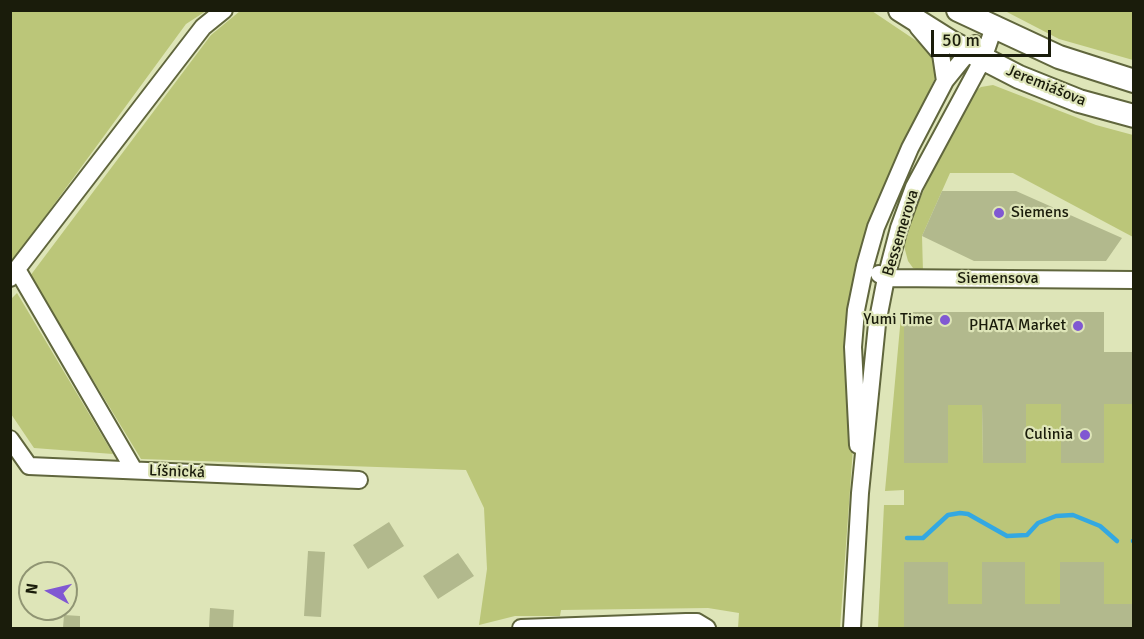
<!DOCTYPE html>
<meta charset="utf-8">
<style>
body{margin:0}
#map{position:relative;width:1144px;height:639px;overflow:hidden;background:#dee5b8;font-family:Signika,sans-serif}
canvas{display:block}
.frame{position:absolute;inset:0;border:12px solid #1a1c0b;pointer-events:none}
.north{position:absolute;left:18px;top:561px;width:60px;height:60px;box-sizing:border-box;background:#dee5b8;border:2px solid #909573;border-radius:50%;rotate:278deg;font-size:16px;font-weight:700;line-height:24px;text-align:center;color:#1a1c0b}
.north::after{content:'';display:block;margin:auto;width:21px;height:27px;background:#8058d2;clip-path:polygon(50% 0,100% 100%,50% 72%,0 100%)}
.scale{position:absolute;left:931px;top:30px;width:120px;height:27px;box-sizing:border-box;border:3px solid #1a1c0b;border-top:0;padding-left:8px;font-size:18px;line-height:21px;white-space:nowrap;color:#1a1c0b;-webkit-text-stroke:4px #dee5b8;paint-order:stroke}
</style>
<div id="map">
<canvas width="1144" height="639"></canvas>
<div class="frame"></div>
<div class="north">N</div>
<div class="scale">50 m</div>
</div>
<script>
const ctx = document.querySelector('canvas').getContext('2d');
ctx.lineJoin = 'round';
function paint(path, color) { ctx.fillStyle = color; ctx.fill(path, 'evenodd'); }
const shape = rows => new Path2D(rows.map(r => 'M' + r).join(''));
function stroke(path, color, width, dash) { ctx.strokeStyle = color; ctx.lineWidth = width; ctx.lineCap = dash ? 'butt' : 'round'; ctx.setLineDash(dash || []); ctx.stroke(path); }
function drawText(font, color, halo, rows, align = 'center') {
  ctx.font = font + ' Signika,sans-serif'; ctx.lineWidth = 4.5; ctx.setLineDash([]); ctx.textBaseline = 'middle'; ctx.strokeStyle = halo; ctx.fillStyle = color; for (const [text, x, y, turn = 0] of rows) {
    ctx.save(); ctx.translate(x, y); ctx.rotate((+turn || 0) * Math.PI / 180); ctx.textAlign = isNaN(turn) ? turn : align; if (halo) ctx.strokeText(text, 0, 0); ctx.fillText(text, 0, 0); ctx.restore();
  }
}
paint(shape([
 [11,10,206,11,186,24,11,263],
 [240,11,872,11,927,48,936,61,936,76,880,194,869,227,840,628,738,628,739,613,708,608,561,610,560,616,515,616,479,625,487,569,484,508,466,470,141,459,30,276,211,35],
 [1005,11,1133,11,1133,60,1059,39],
 [993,85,1096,125,1133,135,1133,237,1013,173,950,173,922,236,923,272,913,268,908,261,904,246,914,213,932,171,975,91,981,87],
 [17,293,113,454,34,448,11,414,11,299],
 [904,312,904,463,948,463,948,405,982,405,983,463,1026,463,1026,404,1061,404,1061,463,1104,463,1104,404,1133,404,1133,604,1104,604,1103,562,1060,562,1060,604,1025,604,1025,562,982,562,982,604,948,604,948,562,905,562,904,628,878,628,884,505,904,505,904,490,885,491,901,316]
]), '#bbc679');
stroke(shape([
 [907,538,923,538,948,515,960,513,968,514,1007,536,1027,535,1038,523,1056,516,1073,515,1100,526,1117,541],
 [1133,541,1134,541]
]), '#33a8e2', 4.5);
paint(shape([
 [942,191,1016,191,1122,238,1106,261,974,261,922,236],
 [904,312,1104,312,1104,352,1134,352,1134,404,1104,404,1104,463,1061,463,1061,404,1026,404,1026,463,983,463,982,405,948,405,948,463,904,463],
 [389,522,404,546,368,569,353,545],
 [308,551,325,552,321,617,304,616],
 [458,553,474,576,438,599,423,576],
 [904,562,948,562,948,604,982,604,982,562,1025,562,1025,604,1060,604,1060,562,1104,562,1104,604,1134,604,1134,628,904,628],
 [210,608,234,610,233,628,209,628],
 [64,615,80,616,80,628,63,628]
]), '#b2b98d');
const street = shape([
 [918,27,941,54,945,81],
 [18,271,134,470],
 [879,274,886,278,1134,280],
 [10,278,203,27,224,10],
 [10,439,29,466,359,480],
 [858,445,853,347,856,310,865,266,876,227,910,148,945,81,975,44],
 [521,628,686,622,697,622,707,628],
 [852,628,860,493,877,324,886,278,899,228,914,187,983,59,994,27]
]);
const secondary = shape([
 [900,10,951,42,1019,77,1079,101,1134,116],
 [958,10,1059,57,1134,81]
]);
stroke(street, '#60663d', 20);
stroke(secondary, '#60663d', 26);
stroke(street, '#fff', 16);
stroke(secondary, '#fff', 22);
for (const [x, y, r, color] of [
 [999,213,6,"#8058d2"],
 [945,320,6,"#8058d2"],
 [1078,326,6,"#8058d2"],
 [1085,435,6,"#8058d2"]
]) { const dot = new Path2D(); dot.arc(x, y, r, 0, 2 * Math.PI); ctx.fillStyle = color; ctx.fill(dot); stroke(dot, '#dee5b8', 2); }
drawText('16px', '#1a1c0b', '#dee5b8', [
 ["Jeremiášova",1046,86,22],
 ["Bessemerova",901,233,-73],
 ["Siemensova",998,279],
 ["Líšnická",177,472,2]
]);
drawText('16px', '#1a1c0b', '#dee5b8', [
 ["Siemens",1011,213,"left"],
 ["Yumi Time",933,320],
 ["PHATA Market",1066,326],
 ["Culinia",1073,435]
], 'right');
</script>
